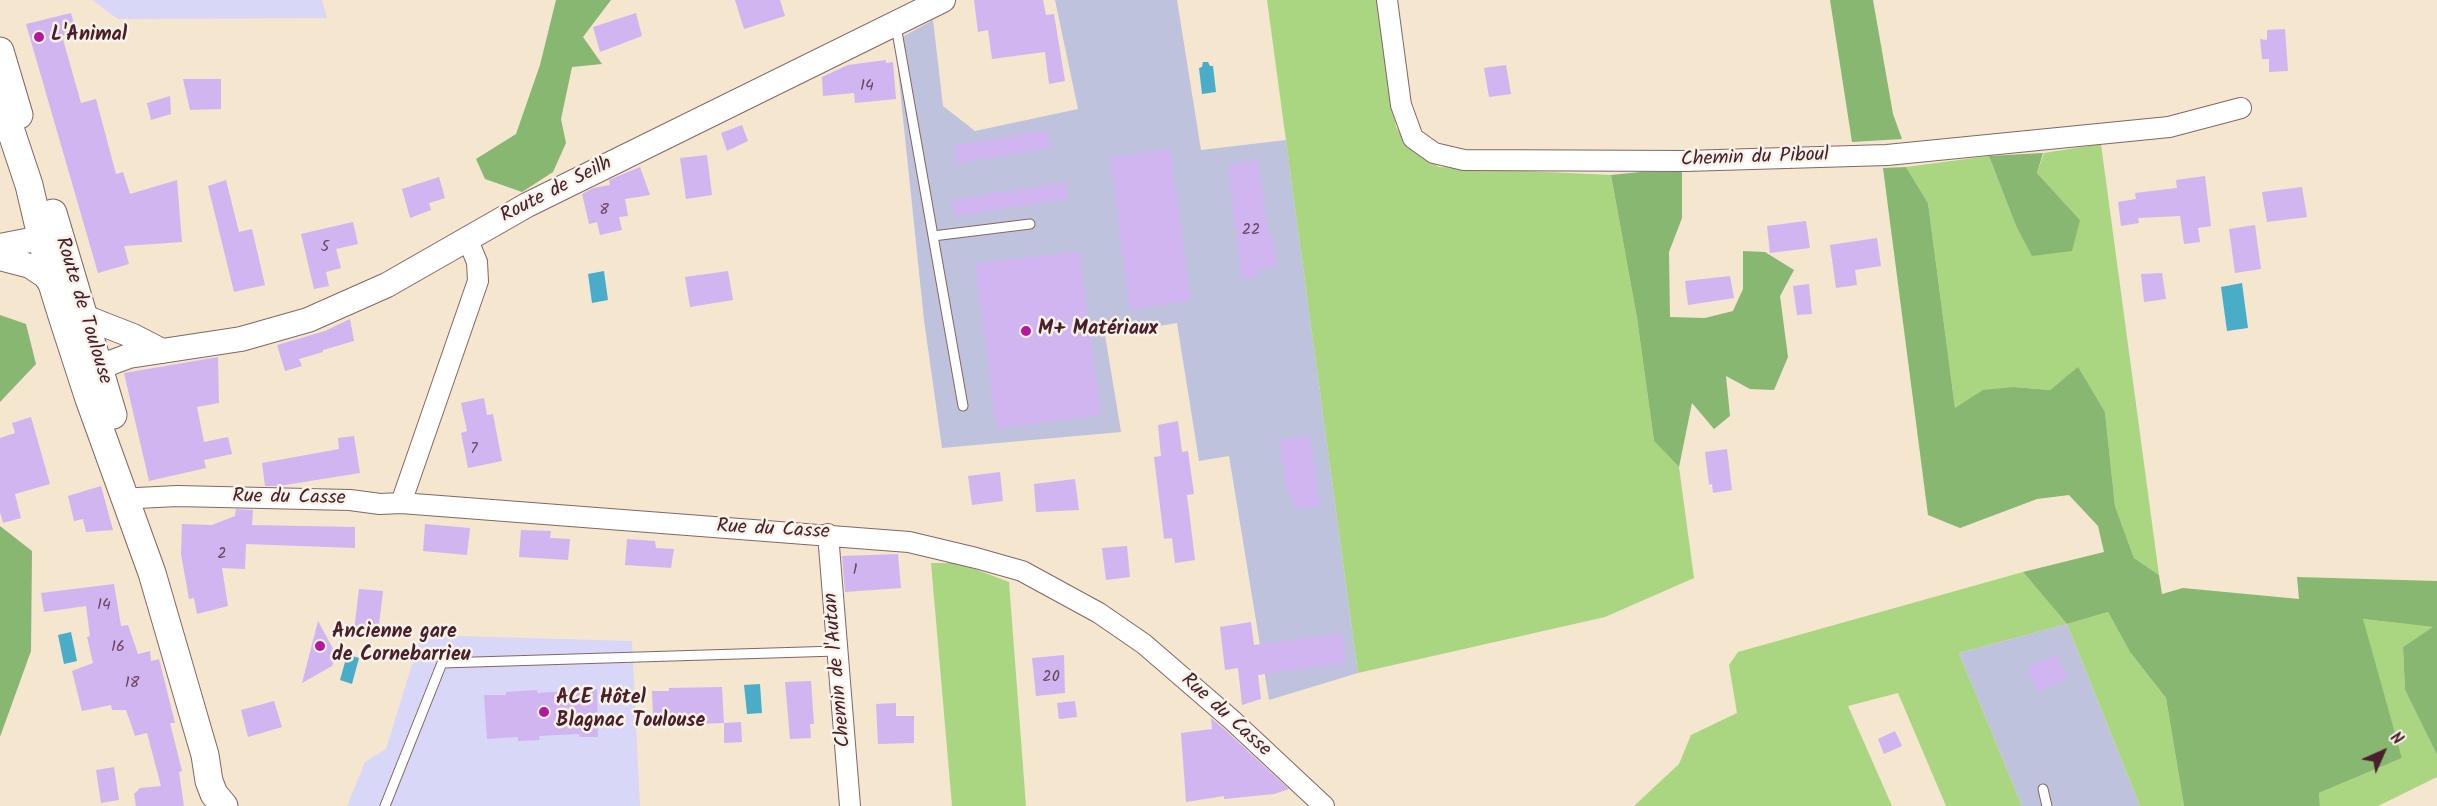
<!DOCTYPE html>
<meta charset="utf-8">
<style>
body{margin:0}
#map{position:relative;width:2437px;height:806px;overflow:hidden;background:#f4e6cf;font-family:Kalam,sans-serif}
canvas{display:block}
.north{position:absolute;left:2353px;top:722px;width:60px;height:60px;-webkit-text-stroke:4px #f7f3e8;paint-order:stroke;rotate:45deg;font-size:16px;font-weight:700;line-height:24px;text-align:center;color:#4a1f2b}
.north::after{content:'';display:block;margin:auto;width:21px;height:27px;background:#4a1f2b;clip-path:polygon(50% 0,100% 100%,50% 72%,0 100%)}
</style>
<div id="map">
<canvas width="2437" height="806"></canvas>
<div class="north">N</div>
</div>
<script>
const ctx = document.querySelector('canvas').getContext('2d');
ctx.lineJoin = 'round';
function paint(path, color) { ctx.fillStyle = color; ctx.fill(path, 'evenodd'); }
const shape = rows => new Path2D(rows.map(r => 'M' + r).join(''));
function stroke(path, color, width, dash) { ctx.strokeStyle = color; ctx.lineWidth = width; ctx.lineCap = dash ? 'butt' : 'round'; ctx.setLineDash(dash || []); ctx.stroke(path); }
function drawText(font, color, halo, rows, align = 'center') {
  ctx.font = font + ' Kalam,sans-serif'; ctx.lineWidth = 5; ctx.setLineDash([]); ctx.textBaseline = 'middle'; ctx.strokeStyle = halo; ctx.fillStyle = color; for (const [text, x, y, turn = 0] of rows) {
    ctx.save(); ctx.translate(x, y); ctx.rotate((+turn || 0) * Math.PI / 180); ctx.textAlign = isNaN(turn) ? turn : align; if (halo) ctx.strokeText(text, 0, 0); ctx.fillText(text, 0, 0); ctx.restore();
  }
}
paint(shape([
 [92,0,322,0,327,18,118,19],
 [421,635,632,641,640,806,347,806,365,762,386,749]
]), '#d8d7f8');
paint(shape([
 [1055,0,1177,0,1201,150,1286,140,1358,673,1269,700,1229,456,1199,461,1177,323,1105,335,1121,432,942,448,924,320,895,41,933,20,943,106,975,131,1078,109],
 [2067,624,2140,806,2022,806,1959,653]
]), '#bfc2dd');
paint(shape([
 [1267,0,1380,0,1396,127,1414,152,1439,167,1611,175,1637,318,1654,441,1679,467,1694,578,1605,617,1358,673],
 [2101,144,2159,575,2134,558,2115,506,2105,412,2078,368,2050,390,2014,387,1955,408,1928,203,1906,167,1989,156,2016,226,2033,256,2080,220,2037,173,2044,153],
 [931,563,959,563,1009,582,1026,806,952,806],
 [2023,572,2067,624,2108,612,2130,652,2166,698,2184,806,2140,806,2067,624,1959,653,2022,806,1946,806,1898,693,1848,706,1892,806,1634,806,1679,764,1691,735,1737,713,1729,665,1738,652],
 [2362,619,2434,627,2403,647,2405,690,2437,755,2437,777,2378,806,2320,806,2319,793,2402,758]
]), '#aad682');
paint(shape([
 [556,0,611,0,583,37,602,64,572,67,561,119,566,143,553,172,522,192,485,179,476,159,516,134,540,65],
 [1830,0,1873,0,1893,114,1902,139,1852,142],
 [2043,153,2037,173,2080,220,2072,251,2032,256,2016,226,1989,156],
 [1906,167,1928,203,1955,408,1983,390,2014,387,2050,390,2078,367,2105,412,2115,506,2134,558,2159,575,2162,594,2183,588,2299,599,2297,577,2437,581,2437,755,2405,690,2403,647,2433,627,2363,619,2402,758,2319,793,2320,806,2184,806,2166,698,2130,652,2108,612,2067,624,2023,572,2104,552,2098,526,2069,495,2037,499,1960,528,1928,515,1883,168],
 [1640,172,1682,172,1682,218,1669,252,1670,317,1705,318,1733,311,1743,289,1743,251,1765,252,1794,270,1780,296,1788,357,1774,390,1750,389,1726,376,1730,416,1714,429,1692,403,1679,467,1654,441,1637,318,1611,175],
 [0,315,26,324,36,364,0,402],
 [0,526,32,551,31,651,0,737]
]), '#87b770');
paint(shape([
 [1203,62,1208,62,1210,66,1213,66,1216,92,1202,94,1199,68,1202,67],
 [604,271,608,300,592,303,588,274],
 [2242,283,2248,328,2227,331,2221,287],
 [71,632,77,661,64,664,58,635],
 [343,653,359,658,352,684,340,680,345,662,342,657],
 [760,684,762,713,747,714,744,685]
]), '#49adc9');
paint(shape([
 [735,0,780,0,785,16,744,29],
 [974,0,1043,0,1046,15,1054,14,1065,81,1049,84,1045,52,992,59,988,30,978,32],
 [71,13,76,32,62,36,81,103,96,99,116,174,123,172,130,194,177,180,182,242,124,246,129,264,98,273,26,24],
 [636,13,642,36,600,52,593,27],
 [2285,29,2288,71,2269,72,2269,59,2262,59,2260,39,2267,40,2267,30],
 [886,60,886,63,893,62,896,99,855,103,854,93,823,96,822,77,848,65],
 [1506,65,1511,94,1489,97,1484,68],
 [183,79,221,79,221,109,190,110],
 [170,96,171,114,151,120,147,103],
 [742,125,748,141,727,151,721,133],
 [1047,130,1051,148,957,164,953,146],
 [1170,148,1191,301,1130,310,1110,158],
 [707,155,712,195,686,199,680,158],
 [1258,160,1269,234,1272,234,1277,267,1258,269,1259,277,1242,279,1228,165],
 [640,167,650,195,625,199,628,216,619,217,622,230,600,235,597,222,589,224,582,194,593,188,610,185,609,180],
 [2205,176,2211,226,2198,228,2200,242,2184,244,2180,216,2138,218,2139,223,2121,226,2118,202,2136,199,2135,193,2177,188,2176,180],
 [439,177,445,198,429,203,431,210,410,218,402,189],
 [226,180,239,232,252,229,265,285,234,292,208,186],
 [1066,182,1068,199,955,217,952,200],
 [2302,187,2307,217,2267,222,2262,192],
 [1806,221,1810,248,1770,253,1767,226],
 [353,222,358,244,336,249,341,268,326,272,329,286,314,289,301,234],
 [2255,225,2261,269,2235,273,2229,229],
 [1877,238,1881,266,1855,270,1857,285,1836,288,1830,245],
 [1079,251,1101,415,997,429,975,264],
 [728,271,733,300,690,307,685,277],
 [2162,273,2166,299,2144,302,2141,274],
 [1730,276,1734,298,1688,305,1685,281],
 [1809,284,1812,314,1797,315,1793,286],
 [350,319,354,341,323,350,323,352,299,359,302,366,285,371,277,345,325,331],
 [218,357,219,403,197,407,204,442,228,437,232,454,204,460,206,468,149,481,124,373],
 [484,398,487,415,493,414,502,461,468,468,461,433,467,431,461,403],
 [31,417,50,484,15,494,21,518,3,523,0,512,0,438,15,433,12,423],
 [1178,421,1182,452,1188,451,1194,494,1187,495,1195,560,1175,563,1172,538,1164,539,1154,457,1161,456,1158,425],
 [354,436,360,473,279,486,265,486,262,463,339,449,338,438],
 [1310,436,1320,506,1294,509,1292,494,1287,495,1280,440],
 [1727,449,1732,490,1713,493,1712,484,1709,485,1705,452],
 [1000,472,1003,501,972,505,968,476],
 [1075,479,1079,510,1036,512,1034,484],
 [101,486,113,530,86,532,83,519,74,521,68,496],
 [236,509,253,510,252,525,355,527,355,548,246,544,245,569,222,568,228,606,197,614,194,598,189,599,181,554,182,524,212,525,235,516],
 [425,524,470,528,467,555,423,551],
 [521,530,551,531,550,538,570,539,568,560,519,557],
 [627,539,655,541,656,548,674,549,671,568,625,565],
 [1127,546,1130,577,1106,580,1102,548],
 [898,554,901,588,845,592,842,556],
 [114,584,121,626,128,625,138,654,150,651,151,661,159,659,175,723,170,723,182,771,179,772,184,806,136,806,134,794,140,788,161,786,147,733,135,736,126,710,112,710,111,705,82,711,72,671,93,663,87,637,90,636,86,606,44,612,41,593],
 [359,589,383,591,378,633,354,631],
 [318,621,336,654,332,666,302,683],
 [1251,622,1254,645,1342,633,1346,663,1258,675,1261,699,1242,705,1238,668,1225,670,1220,627],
 [1064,655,1065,693,1036,696,1032,658],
 [2057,655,2068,679,2038,692,2027,668],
 [811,681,814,724,810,724,811,738,790,739,785,682],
 [722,687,724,723,670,725,670,714,653,715,652,691,669,691,669,688],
 [597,689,598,737,580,737,579,734,539,736,540,740,518,741,518,737,487,739,484,695,506,695,506,692,537,690,538,693],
 [274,701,282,727,248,737,241,710],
 [1075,701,1077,717,1059,719,1057,703],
 [896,703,896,716,914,716,914,743,878,744,876,704],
 [1211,718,1224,729,1289,789,1274,794,1224,799,1224,796,1186,802,1181,733,1212,729],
 [741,722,742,742,724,743,724,723],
 [1895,731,1902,746,1884,754,1878,739],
 [114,767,119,800,101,803,96,770]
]), '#d0b5f0');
const service = shape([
 [896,26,963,406],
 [933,236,1030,224],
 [2043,789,2047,806],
 [385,806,442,663,837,651]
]);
const minor = shape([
 [1387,0,1401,105,1413,138,1434,153,1464,160,1685,161,1887,155,2169,127,2241,108],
 [137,498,177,496,350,500,380,504,401,503,909,542,976,558,1022,571,1099,613,1144,644,1232,720,1324,806],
 [401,503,478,281,477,262,467,238],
 [828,534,850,806]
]);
const tertiary = shape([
 [0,246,41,238,48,241,55,249],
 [0,258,30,266,45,276,53,287],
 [78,303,84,316,92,320,133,336,162,351],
 [86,353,99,367,129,356,241,339,308,320,387,285,527,205,943,0]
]);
const secondary = shape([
 [0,51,19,115],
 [0,98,29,185,53,287,62,316,89,399,152,573,205,755,209,781,214,794,224,806],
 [53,213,113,415]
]);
stroke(service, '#866564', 11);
stroke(minor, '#866564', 22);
stroke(tertiary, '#866564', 26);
stroke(secondary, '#866564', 29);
stroke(service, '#fff', 9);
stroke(minor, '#fff', 20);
stroke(tertiary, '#fff', 24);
stroke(secondary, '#fff', 27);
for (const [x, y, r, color] of [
 [39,37,6,"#b5179e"],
 [1026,331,6,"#b5179e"],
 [320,646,6,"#b5179e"],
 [544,712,6,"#b5179e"]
]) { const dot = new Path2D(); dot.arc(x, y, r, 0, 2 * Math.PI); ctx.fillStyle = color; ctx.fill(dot); stroke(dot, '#f7f3e8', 2); }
drawText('16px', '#6c445c', null, [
 ["14",867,87],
 ["8",604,211],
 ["22",1251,231],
 ["5",325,248],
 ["7",474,450],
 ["2",222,555],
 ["1",855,571],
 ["14",104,606],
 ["16",118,648],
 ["20",1051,678],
 ["18",132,684]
]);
drawText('bold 20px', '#4a1f2b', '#f7f3e8', [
 ["L'Animal",51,37],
 ["M+ Matériaux",1038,331],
 ["Ancienne gare",332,634],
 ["de Cornebarrieu",332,657],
 ["ACE Hôtel",556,700],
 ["Blagnac Toulouse",556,723]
], 'left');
drawText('20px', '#4a1f2b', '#f7f3e8', [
 ["Chemin du Piboul",1755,159,-2],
 ["Route de Seilh",557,191,-27],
 ["Route de Toulouse",82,311,73],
 ["Rue du Casse",289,499,1],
 ["Rue du Casse",773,531,3],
 ["Chemin de l'Autan",839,670,-95],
 ["Rue du Casse",1225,716,42]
]);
</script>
